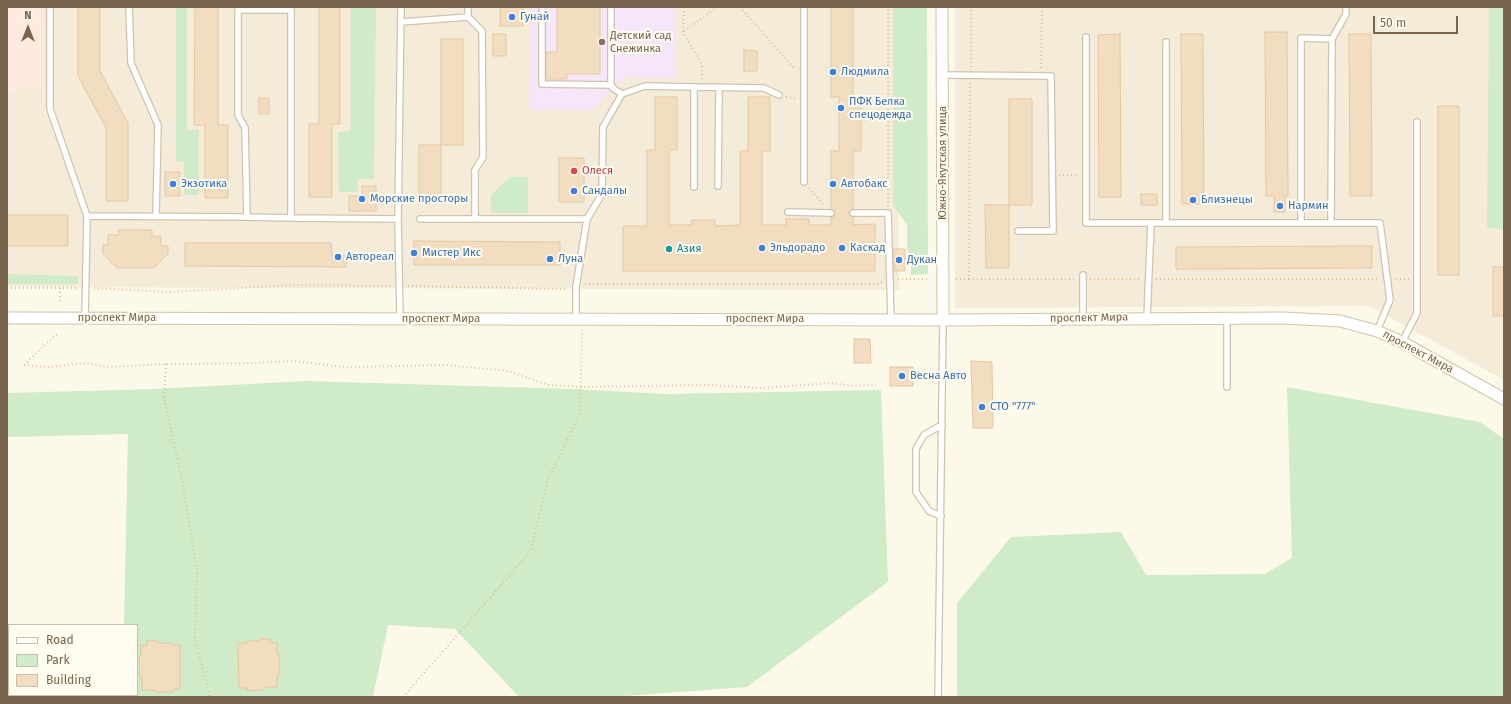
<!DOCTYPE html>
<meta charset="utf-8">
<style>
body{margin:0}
#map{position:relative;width:1511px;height:704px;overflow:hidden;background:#fdf9e9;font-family:"Fira Sans",sans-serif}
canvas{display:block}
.frame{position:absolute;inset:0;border:8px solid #78644c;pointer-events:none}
.legend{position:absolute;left:8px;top:624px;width:130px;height:72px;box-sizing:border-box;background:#fffcf0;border:1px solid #c9bfae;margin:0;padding:5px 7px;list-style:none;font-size:12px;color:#78644c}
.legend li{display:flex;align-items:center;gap:8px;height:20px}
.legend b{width:20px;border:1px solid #c9bfae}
.north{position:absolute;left:8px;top:8px;width:40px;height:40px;-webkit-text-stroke:3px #fffcf0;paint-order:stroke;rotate:0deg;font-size:11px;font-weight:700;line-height:16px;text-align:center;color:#78644c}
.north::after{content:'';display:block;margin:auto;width:14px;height:18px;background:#78644c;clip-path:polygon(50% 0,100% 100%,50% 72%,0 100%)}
.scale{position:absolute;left:1373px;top:16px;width:85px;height:18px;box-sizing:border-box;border:2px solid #78644c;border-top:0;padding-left:5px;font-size:12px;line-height:14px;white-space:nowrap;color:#78644c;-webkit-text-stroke:3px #fffcf0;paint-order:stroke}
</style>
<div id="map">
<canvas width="1511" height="704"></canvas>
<div class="frame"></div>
<ul class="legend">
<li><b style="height:5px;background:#fff"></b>Road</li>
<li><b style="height:11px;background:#cfebc7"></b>Park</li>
<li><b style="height:11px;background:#f2ddc1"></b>Building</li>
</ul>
<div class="north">N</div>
<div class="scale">50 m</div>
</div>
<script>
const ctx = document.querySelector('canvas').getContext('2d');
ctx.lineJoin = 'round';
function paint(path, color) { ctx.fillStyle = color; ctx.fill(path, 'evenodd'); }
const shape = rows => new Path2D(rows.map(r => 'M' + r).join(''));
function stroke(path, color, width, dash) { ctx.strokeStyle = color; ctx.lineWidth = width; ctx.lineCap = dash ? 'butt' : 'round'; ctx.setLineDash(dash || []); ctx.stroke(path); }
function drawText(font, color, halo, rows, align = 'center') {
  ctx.font = font + ' "Fira Sans",sans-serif'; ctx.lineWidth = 4; ctx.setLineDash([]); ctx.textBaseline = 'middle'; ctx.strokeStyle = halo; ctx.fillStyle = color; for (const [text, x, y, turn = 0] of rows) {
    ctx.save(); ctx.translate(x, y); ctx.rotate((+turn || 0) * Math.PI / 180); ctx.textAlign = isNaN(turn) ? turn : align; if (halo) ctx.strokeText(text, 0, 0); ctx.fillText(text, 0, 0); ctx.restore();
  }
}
paint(shape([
 [7,7,898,7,899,290,7,287],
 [955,7,1504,7,1504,380,1369,306,955,308]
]), '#f4ecd8');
paint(shape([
 [7,7,41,7,42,87,7,91]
]), '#fdecdd');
paint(shape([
 [530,7,676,7,675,78,625,77,592,110,529,110]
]), '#f6e6f9');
paint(shape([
 [176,7,187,7,187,130,199,130,199,195,184,195,184,162,176,161],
 [351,7,376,7,374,179,358,179,358,192,339,192,338,132,351,131],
 [893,7,927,7,928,274,911,275,911,263,907,249,907,225,893,205],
 [1489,7,1504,7,1504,229,1487,228],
 [510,177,528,177,528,213,491,213,491,195],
 [7,274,78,276,78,284,7,284],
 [305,381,572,389,666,394,881,390,888,582,747,687,611,697,519,697,455,629,388,625,373,697,7,697,7,696,41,695,137,695,137,625,124,625,128,434,7,437,7,393,156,389],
 [1287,387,1480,422,1504,439,1504,697,957,697,957,603,1011,537,1121,532,1146,575,1265,574,1292,558]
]), '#cfebc7');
const building = shape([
 [78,7,100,7,100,71,128,123,128,201,106,201,106,128,78,76,78,7],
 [195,7,218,7,218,125,228,125,228,198,205,198,205,125,194,125,195,7],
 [319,7,340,7,340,124,332,124,332,197,309,197,309,124,319,124,319,7],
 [500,7,523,7,523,26,500,26,500,7],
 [557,7,600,7,600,74,567,74,567,79,546,79,546,52,557,52,557,7],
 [831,7,853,7,853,97,861,97,861,151,853,151,853,209,850,211,849,213,853,217,853,225,875,224,875,271,623,271,623,226,647,226,647,150,655,150,655,97,677,97,677,150,669,150,669,225,692,225,692,220,715,220,715,226,740,225,740,151,748,151,748,97,770,97,770,151,762,151,762,225,786,225,786,219,809,219,809,225,831,225,831,217,834,216,835,213,834,210,831,209,831,151,839,151,839,97,831,97,831,7],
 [1265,32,1287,32,1288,196,1285,196,1285,212,1274,212,1274,196,1266,196,1265,32],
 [493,34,506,34,506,56,493,56,493,34],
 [1120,34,1121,197,1099,197,1098,35,1120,34],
 [1181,34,1203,34,1204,204,1182,204,1181,34],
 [1349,34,1371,34,1372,196,1350,196,1349,34],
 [441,39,463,39,463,145,441,145,441,39],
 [744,50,757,51,757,71,744,71,744,50],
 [259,98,269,98,269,114,259,114,259,98],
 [1009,99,1032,99,1032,205,1009,205,1009,99],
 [1438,106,1459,106,1459,275,1438,275,1438,106],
 [419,145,441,145,441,198,419,198,419,145],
 [559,158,584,158,584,202,559,202,559,158],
 [165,172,180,172,180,196,165,196,165,172],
 [362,186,376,186,376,211,349,211,349,196,362,196,362,186],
 [1141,194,1157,194,1157,205,1141,205,1141,194],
 [985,205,1009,205,1009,268,986,268,985,205],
 [7,215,68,215,68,246,7,246,7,215],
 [119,230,152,230,152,236,161,236,161,246,168,246,168,254,154,268,117,268,103,254,103,245,108,245,108,235,118,235,119,230],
 [414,241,560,242,560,265,414,265,414,241],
 [185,243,331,243,332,256,346,256,346,267,185,266,185,243],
 [1372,246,1372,268,1176,269,1176,247,1372,246],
 [894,249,905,249,905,271,894,271,894,249],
 [1493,267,1504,267,1504,316,1493,316,1493,267],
 [854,339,870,339,871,363,854,363,854,339],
 [971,361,992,362,993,428,973,428,971,361],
 [890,367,913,367,913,386,890,386,890,367],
 [260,639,270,639,270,643,277,643,277,654,279,654,279,676,277,676,277,687,264,687,264,690,247,691,247,688,239,688,238,643,247,643,247,641,260,641,260,639],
 [147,641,158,641,158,643,171,643,171,645,180,645,180,689,173,689,173,692,155,692,155,690,142,690,142,678,140,678,139,656,141,656,141,645,147,645,147,641]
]);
paint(building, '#f2ddc1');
stroke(building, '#e5c7a1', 1);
const lane = shape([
 [50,7,50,109,87,216],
 [129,7,131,63,158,125,156,216],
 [468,7,468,17,482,31,483,157,475,170,475,219,587,219,576,287,576,319],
 [542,7,542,84,611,85],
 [611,7,611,85,614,89,622,94],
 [401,22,468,17],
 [1086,37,1086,223,1380,223,1390,300,1377,331],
 [1332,39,1346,14,1346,7],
 [943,75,1051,76,1053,231,1018,231],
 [694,87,764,88,779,95],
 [804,182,804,7],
 [718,186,719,87],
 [788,212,831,213],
 [853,213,888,213,891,320],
 [247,217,291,218],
 [420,219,475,219],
 [587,219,602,194,603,127,622,94,645,86,694,87,694,187],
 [1166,223,1166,42],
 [1301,223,1301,38,1332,39,1331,223],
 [1083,275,1083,318],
 [85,318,87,216,247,217,245,128,238,115,238,10,291,10,291,218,398,219],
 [1147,318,1151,223],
 [1227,318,1227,387],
 [400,319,398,219,401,7],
 [1402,342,1417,313,1417,122],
 [941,516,929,511,916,492,916,449,924,435,942,425],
 [938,697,943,320]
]);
const street = shape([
 [942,7,943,320],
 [7,318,943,320,1283,318,1340,321,1377,331,1402,342,1504,399]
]);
stroke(lane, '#cfc3ae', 8);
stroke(street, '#cfc3ae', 13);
stroke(shape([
 [684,7,683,32,702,65,702,79],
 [740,7,793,67,797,67],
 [684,31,717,7],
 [971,67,971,7],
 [1041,68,1042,7],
 [970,83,969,279,1075,279],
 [786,97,796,99],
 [1059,175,1079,175],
 [809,188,823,204],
 [888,206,888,7],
 [898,279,928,279],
 [956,279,969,279],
 [1090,279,1141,279],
 [1156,279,1379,279],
 [1396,279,1409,279],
 [585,284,876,284,882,282],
 [408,286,567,289],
 [7,288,78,288],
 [60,288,60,303],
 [94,288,169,292,295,285,392,286],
 [166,364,164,397,182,481,197,571,195,638,210,697],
 [24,365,48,367,86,363,107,367,166,364,256,363,293,361,345,367,447,365,508,371,548,385,581,387,707,385,762,388,832,383,853,386,876,385],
 [24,365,54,336,60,334],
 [403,697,531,551,547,482,580,413,582,330]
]), '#d8c1a3', 2, [1, 3]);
stroke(lane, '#fff', 5.5);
stroke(street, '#fff', 11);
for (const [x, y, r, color] of [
 [512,17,4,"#3f7fe0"],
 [602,42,4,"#8d6e63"],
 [833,72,4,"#3f7fe0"],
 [841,108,4,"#3f7fe0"],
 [574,171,4,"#e0444e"],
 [173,184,4,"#3f7fe0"],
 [833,184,4,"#3f7fe0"],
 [574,191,4,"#3f7fe0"],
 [362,199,4,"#3f7fe0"],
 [1193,200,4,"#3f7fe0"],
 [1280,206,4,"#3f7fe0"],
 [762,248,4,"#3f7fe0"],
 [842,248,4,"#3f7fe0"],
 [669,249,4,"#0f9aa8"],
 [414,253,4,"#3f7fe0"],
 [338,257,4,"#3f7fe0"],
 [550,259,4,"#3f7fe0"],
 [899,260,4,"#3f7fe0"],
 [902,376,4,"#3f7fe0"],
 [982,407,4,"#3f7fe0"]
]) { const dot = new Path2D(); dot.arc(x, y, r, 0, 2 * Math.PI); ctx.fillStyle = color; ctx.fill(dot); stroke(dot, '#fffcf0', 1.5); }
drawText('11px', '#366cbe', '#fffcf0', [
 ["Гунай",520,17],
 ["Людмила",841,72],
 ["ПФК Белка",849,102],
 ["спецодежда",849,115],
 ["Экзотика",181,184],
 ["Автобакс",841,184],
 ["Сандалы",582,191],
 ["Морские просторы",370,199],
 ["Близнецы",1201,200],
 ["Нармин",1288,206],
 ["Эльдорадо",770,248],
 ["Каскад",850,248],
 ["Мистер Икс",422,253],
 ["Автореал",346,257],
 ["Луна",558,259],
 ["Дукан",907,260],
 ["Весна Авто",910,376],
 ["СТО \"777\"",990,407]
], 'left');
drawText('11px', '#785e54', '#fffcf0', [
 ["Детский сад",610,36],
 ["Снежинка",610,49]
], 'left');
drawText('11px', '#78644c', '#fffcf0', [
 ["Южно-Якутская улица",943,163,-90],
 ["проспект Мира",117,318],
 ["проспект Мира",1089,318,-1],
 ["проспект Мира",441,319],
 ["проспект Мира",765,319],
 ["проспект Мира",1418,352,28]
]);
drawText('11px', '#be3a42', '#fffcf0', [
 ["Олеся",582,171]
], 'left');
drawText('11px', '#0d838f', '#fffcf0', [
 ["Азия",677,249]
], 'left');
</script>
